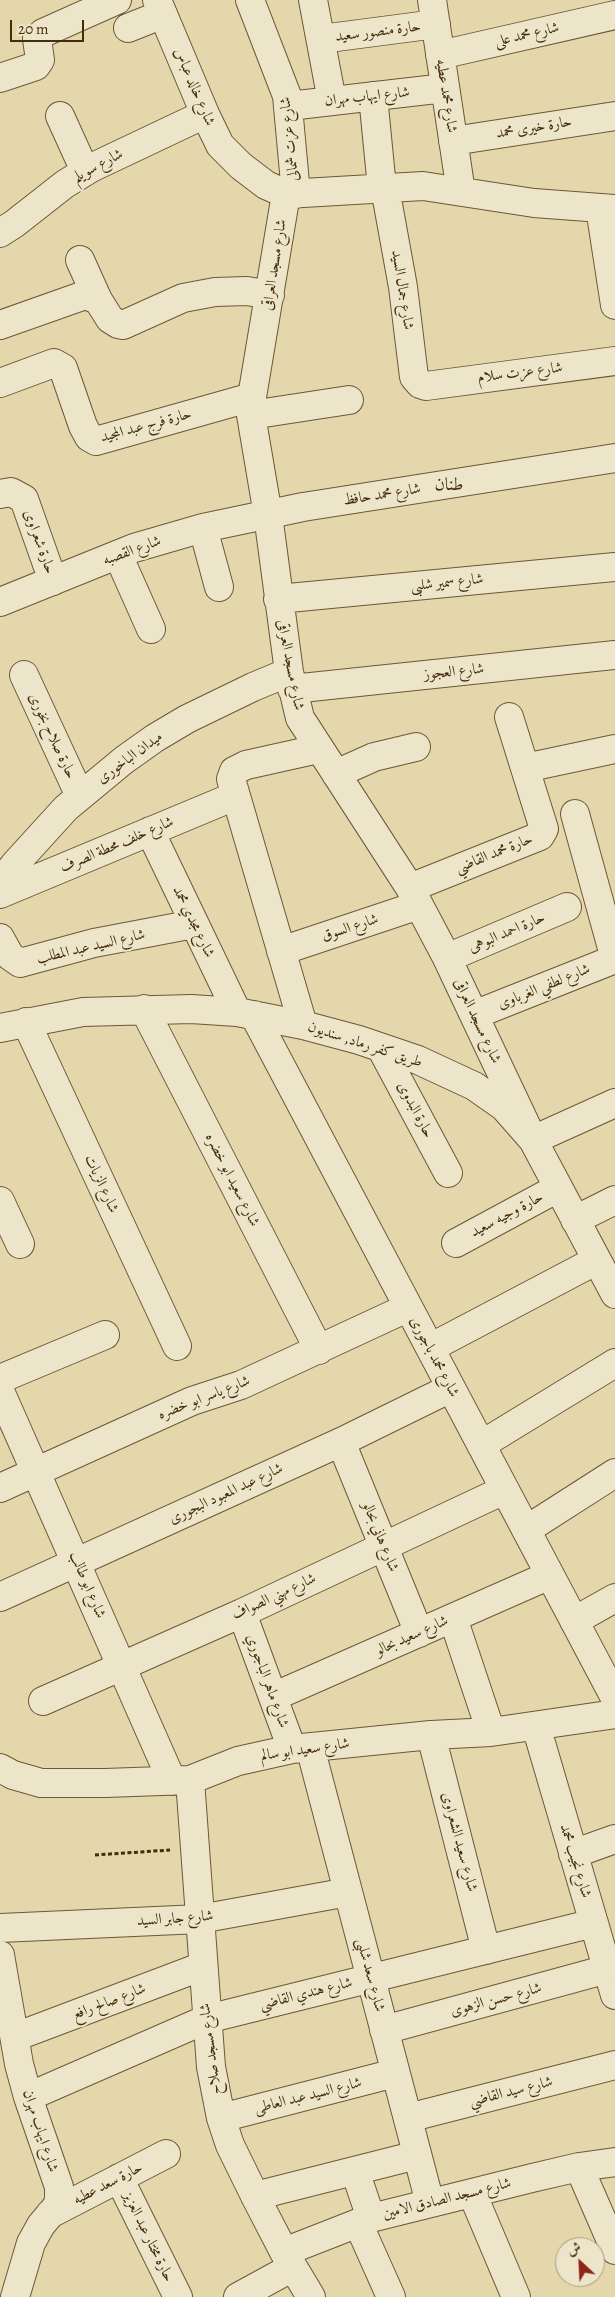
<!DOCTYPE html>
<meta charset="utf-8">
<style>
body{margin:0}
#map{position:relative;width:615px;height:2297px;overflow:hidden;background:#e4d7ac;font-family:Alegreya,Amiri,serif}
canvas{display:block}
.north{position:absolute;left:555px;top:2237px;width:50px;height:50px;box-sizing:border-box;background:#ede5c9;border:1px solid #aa9b7e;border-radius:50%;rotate:335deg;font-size:14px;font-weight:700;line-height:20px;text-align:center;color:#452c0d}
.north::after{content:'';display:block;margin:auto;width:18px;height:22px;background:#8f2418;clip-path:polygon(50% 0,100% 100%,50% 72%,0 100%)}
.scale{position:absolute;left:10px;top:20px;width:74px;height:22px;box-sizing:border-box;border:2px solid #452c0d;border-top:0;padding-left:6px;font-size:15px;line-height:18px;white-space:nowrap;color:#452c0d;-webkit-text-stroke:4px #ede5c9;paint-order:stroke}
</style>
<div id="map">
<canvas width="615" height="2297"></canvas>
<div class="north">ش</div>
<div class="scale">20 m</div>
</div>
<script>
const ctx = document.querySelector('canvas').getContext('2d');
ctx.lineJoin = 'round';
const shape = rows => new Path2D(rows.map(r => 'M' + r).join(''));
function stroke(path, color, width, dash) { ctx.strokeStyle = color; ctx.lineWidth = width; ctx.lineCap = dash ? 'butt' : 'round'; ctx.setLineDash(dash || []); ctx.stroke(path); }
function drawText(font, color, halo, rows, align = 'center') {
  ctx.font = font + ' Alegreya,Amiri,serif'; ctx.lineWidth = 4; ctx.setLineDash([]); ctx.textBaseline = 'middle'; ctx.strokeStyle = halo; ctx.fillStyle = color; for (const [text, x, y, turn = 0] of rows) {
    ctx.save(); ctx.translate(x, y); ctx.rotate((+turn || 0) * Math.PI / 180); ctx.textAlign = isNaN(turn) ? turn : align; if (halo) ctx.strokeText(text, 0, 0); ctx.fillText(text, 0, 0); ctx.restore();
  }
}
const minor = shape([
 [157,0,205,114,220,145,241,166,266,185,286,194,423,186,534,203,615,209],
 [250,0,287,96,296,194],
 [313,0,332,101],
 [432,0,461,192],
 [128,28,163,14],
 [321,39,436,24],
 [440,55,615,15],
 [0,78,36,66,40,60,37,39,43,33,117,0],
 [373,96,382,188],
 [289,106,445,88],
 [60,116,85,171],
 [453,141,615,116],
 [385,188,403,287,414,377,420,384,426,386,615,361],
 [286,194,252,397,251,415,268,515,289,672,300,718,410,888,447,958,533,1140,615,1103],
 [600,208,615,305],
 [0,233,14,224,65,184,91,168,205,114],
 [80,260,98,300],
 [0,325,85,295,98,300,110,319,118,324,123,325,183,298,215,292,247,291,270,295],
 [0,383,54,363,63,368,83,426,89,437,96,441,252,397],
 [251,415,349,400],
 [0,494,11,492,24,499,53,581],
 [203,528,219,587],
 [118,555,151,629],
 [278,599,615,567],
 [0,602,134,548,203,528,303,507,615,458],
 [24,675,80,796],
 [292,689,615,655],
 [525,768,615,749],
 [336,774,374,757,416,747],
 [575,814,615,959],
 [150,831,237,1012],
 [0,883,15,864,66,808,124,760,155,738,187,719,253,687,289,672],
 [410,888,540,836,544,829,509,717],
 [0,894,235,796],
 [0,938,10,956,20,963,94,943,194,924],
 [281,951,419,905],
 [447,958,567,907],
 [144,1009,319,1350],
 [254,1015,615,1698],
 [474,1015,615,959],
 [26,1022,177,1346],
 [303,1025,231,779,234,771,246,765,318,749],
 [0,1028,83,1012,191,1009,237,1012,303,1025,359,1040,418,1060,474,1086,504,1107,533,1140,615,1294],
 [381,1048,448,1173],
 [0,1201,20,1244],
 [575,1220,615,1200],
 [456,1243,558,1188],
 [430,1348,597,1260],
 [0,1379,105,1335],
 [0,1391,172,1781],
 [341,1442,419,1633],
 [481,1445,615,1363],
 [0,1488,192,1401,241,1385,407,1308],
 [526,1530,615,1473],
 [0,1597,341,1442,451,1388],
 [242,1613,292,1749],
 [453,1618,491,1732],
 [574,1621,615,1598],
 [273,1697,550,1575],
 [43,1701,242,1613,504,1490],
 [536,1726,615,1995],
 [431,1735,486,1950],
 [310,1747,430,2203],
 [0,1768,13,1775,41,1783,105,1783,190,1780,238,1761,292,1749,431,1735,491,1732,615,1714],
 [190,1780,211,2067,221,2118,230,2145,255,2196,284,2252,311,2297],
 [573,1854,615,1839],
 [0,1928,200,1919,348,1892],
 [0,1955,19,2064,28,2097,59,2187,59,2197,58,2205,41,2225,31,2243,15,2297],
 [384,2030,615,1967],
 [15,2037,203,1966],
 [28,2097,207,2019,594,1923],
 [221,2118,395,2073],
 [408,2118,615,2065],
 [579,2167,615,2250],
 [355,2171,371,2218],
 [119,2178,178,2297],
 [472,2193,516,2297],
 [255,2196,417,2155],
 [50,2214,166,2154],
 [358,2223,391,2297],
 [284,2252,371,2218,532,2178,579,2167,615,2162],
 [238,2297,293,2267]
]);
stroke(minor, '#6d5735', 30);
stroke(shape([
 [95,1855,170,1850]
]), '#452c0d', 3, [4, 2.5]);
stroke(minor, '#ede5c9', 28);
drawText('15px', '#452c0d', '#ede5c9', [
 ["حارة منصور سعيد",378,32,-7],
 ["شارع محمد على",527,35,-13],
 ["شارع خالد عباس",194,87,67],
 ["شارع محمد عطيه",446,96,81],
 ["شارع ايهاب مهران",367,97,-6],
 ["حارة خيرى محمد",534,128,-9],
 ["شارع عزت شمالى",290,139,-96],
 ["شارع سويلم",98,166,-28],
 ["شارع مسجد العراقى",275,265,-81],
 ["شارع جمال السيد",402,290,81],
 ["شارع عزت سلام",520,373,-7],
 ["حارة فرج عبد المجيد",146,426,-15],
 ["شارع محمد حافظ",382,495,-9],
 ["حارة شعراوى",39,542,70],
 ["شارع القصبه",132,551,-20],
 ["شارع سمير شلبى",447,583,-6],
 ["شارع مسجد العراقى",290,665,79],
 ["شارع العجوز",454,672,-6],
 ["حارة صلاح بخورى",52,736,65],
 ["ميدان الباخورى",130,758,-36],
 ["شارع خلف محطة الصرف",117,845,-23],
 ["حارة محمد القاضي",494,854,-22],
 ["شارع مجدي محمد",193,922,64],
 ["شارع السوق",350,928,-18],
 ["حارة احمد البوهى",507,933,-23],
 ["شارع السيد عبد المطلب",91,947,-13],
 ["شارع لطفي الغرباوى",544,987,-22],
 ["شارع مسجد العراقى",477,1021,65],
 ["طريق كفر رماد, سنديون",365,1045,18],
 ["حارة البدوى",415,1110,62],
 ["شارع سعيد ابو خضره",232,1180,63],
 ["شارع الزيات",101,1184,65],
 ["حارة وجيه سعيد",507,1215,-28],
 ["شارع محمد باجورى",434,1357,62],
 ["شارع ياسر ابو خضره",204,1398,-21],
 ["شارع عبد المعبود البجورى",226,1494,-25],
 ["شارع هاني بحالو",380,1537,68],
 ["شارع ابو طالب",87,1585,67],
 ["شارع مهني الصواف",274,1597,-25],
 ["شارع سعيد بحالو",412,1636,-24],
 ["شارع ماهر الباجوري",267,1681,70],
 ["شارع سعيد ابو سالم",305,1750,-8],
 ["شارع سعيد الشعراوى",459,1842,75],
 ["شارع نجيب محمد",575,1861,73],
 ["شارع جابر السيد",175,1919,-4],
 ["شارع سعد شلبى",370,1975,75],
 ["شارع هندي القاضي",306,1994,-14],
 ["شارع حسن الزهوى",496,2000,-15],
 ["شارع صالح رافع",109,2002,-21],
 ["شارع مسجد صلاح",211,2049,-97],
 ["شارع سيد القاضي",511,2092,-14],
 ["شارع السيد عبد العاطى",308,2096,-14],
 ["شارع ايهاب مهران",40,2131,72],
 ["حارة سعد عطيه",108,2184,-27],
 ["شارع مسجد الصادق الامين",447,2199,-14],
 ["حارة مختار عبد العزيز",148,2237,64]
]);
drawText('18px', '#452c0d', '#ede5c9', [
 ["طنان",449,486]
]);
</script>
